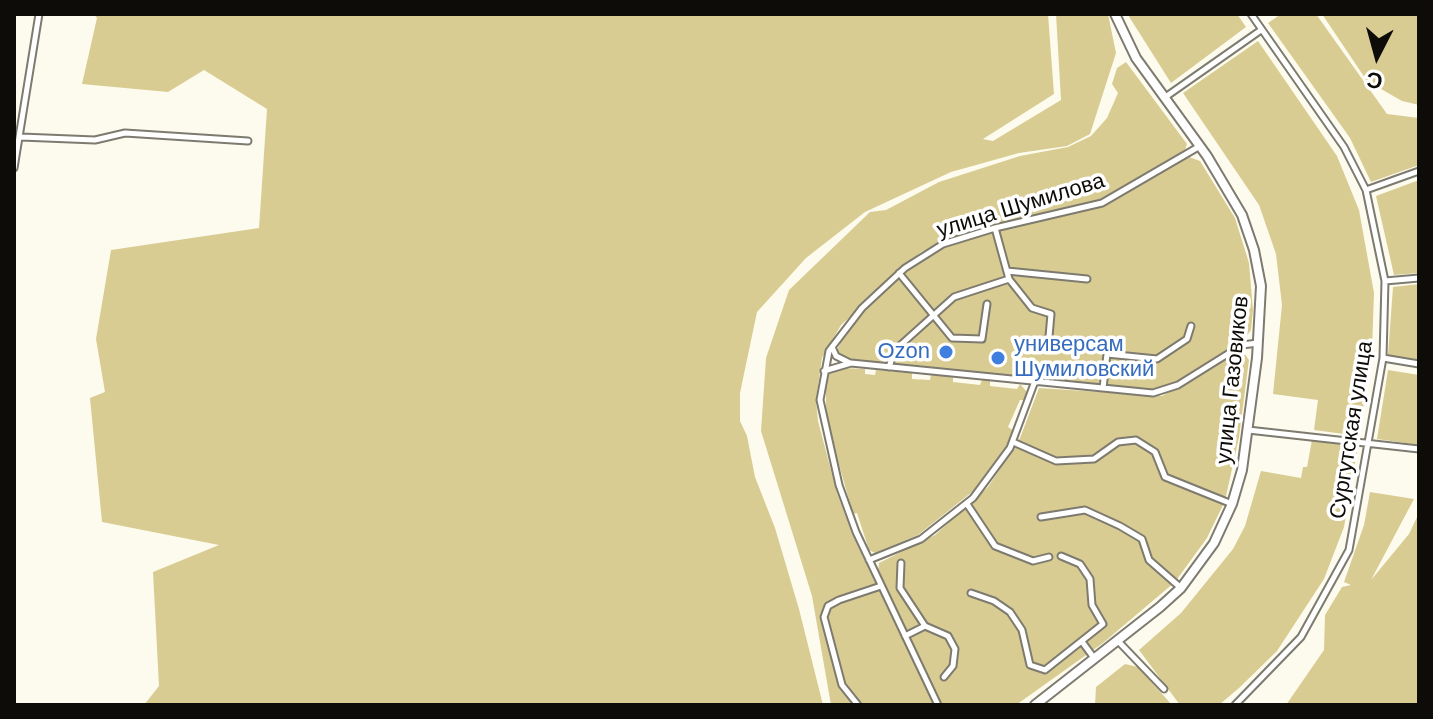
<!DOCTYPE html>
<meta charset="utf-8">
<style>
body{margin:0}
#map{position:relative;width:1433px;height:719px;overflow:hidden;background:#fdfbee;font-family:Helvetica,sans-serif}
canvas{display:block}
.frame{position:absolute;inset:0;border:16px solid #0d0c08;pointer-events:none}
.north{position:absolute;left:1337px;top:16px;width:80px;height:80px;-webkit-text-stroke:6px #fff;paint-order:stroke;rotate:186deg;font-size:22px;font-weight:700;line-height:32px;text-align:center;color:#0d0c08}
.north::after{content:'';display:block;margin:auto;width:28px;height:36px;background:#0d0c08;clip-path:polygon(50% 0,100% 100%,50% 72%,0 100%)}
</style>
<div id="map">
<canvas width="1433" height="719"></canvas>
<div class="frame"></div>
<div class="north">С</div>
</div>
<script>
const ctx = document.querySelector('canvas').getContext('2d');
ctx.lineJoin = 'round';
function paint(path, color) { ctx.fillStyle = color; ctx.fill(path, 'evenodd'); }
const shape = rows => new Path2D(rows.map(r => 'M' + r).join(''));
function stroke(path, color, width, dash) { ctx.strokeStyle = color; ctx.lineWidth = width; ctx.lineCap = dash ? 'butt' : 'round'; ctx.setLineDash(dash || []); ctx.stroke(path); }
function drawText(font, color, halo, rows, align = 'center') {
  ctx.font = font + ' Helvetica,sans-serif'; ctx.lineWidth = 7; ctx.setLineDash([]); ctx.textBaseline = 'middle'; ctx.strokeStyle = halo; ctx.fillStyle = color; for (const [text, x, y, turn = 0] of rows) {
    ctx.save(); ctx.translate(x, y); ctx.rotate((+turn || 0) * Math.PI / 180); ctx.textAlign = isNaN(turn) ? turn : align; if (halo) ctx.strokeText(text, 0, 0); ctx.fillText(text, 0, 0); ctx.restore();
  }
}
paint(shape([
 [94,14,1048,14,1054,94,983,139,993,141,1061,100,1056,14,1108,14,1116,53,1090,134,1067,146,1019,153,951,172,865,212,806,258,757,312,740,393,740,421,747,436,755,477,775,528,799,609,823,705,144,705,159,686,153,572,219,545,102,522,90,398,105,392,96,339,111,250,259,228,267,109,204,70,168,92,82,84,97,18],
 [1237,14,1246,27,1171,83,1128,15],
 [1281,14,1316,14,1387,114,1419,118,1419,165,1371,182,1350,138,1268,23],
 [1322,14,1419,14,1419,105,1402,101,1367,81],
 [1258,41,1337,156,1359,210,1374,293,1372,351,1359,436,1314,430,1318,400,1273,394,1282,305,1276,254,1259,205,1183,93],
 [1126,62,1187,144,1185,150,1101,199,966,232,921,252,841,325,822,358,816,400,818,421,837,493,852,534,934,705,831,705,812,596,761,431,766,358,789,290,870,212,886,210,939,182,967,173,1020,156,1068,147,1091,136,1107,118,1118,93,1112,84,1117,68],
 [1189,157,1200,161,1235,218,1249,263,1253,310,1251,330,1245,338,1176,382,1161,389,1143,389,852,360,836,352,847,330,865,310,907,271,944,248,996,231,1103,206],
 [1419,180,1419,273,1394,275,1376,196],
 [1419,284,1419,360,1388,355,1393,287],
 [1244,353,1249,360,1239,437,1225,501,1207,538,1175,582,1103,643,1016,705,942,705,878,571,879,563,935,535,988,487,1020,438,1039,388,1162,396,1236,354],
 [844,368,865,369,865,374,875,375,876,370,912,373,912,379,930,380,931,375,953,377,953,382,980,385,982,380,990,381,990,386,1017,389,1020,384,1027,392,1025,400,1020,400,1008,427,1014,431,1006,446,972,492,918,535,875,553,869,550,857,513,853,514,826,419,826,377,831,371],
 [1388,370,1419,375,1419,445,1377,439],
 [1312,440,1358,446,1344,527,1324,579,1277,651,1239,688,1219,705,1180,705,1139,650,1181,613,1233,549,1245,526,1261,471,1301,478,1303,467,1307,467],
 [1370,492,1414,499,1371,580,1409,534,1419,513,1419,705,1286,705,1324,650,1325,615,1342,587,1351,585,1344,582,1364,525],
 [1125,664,1138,667,1172,705,1095,705,1096,687]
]), '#d9cc92');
const street = shape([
 [1164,98,1261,30],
 [21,137,95,140,125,133,248,141],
 [14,168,39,14],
 [1366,190,1419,171],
 [995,228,1009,279,1032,308,1051,314,1048,348,1018,345],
 [1007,271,1087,279],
 [899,273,952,338,982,339,987,304],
 [1385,281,1419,278],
 [832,347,836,356,850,363],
 [1383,358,1419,364],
 [889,367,895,350,954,297,1009,279],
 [824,371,851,363,1153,393,1178,385,1242,345,1258,343],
 [1103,388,1107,354,1157,359,1187,339,1191,326],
 [1248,430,1419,449],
 [1013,442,1056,461,1094,459,1118,442,1136,440,1155,452,1165,477,1232,504],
 [967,504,995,546,1033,561,1049,557],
 [1041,517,1085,510,1120,526,1142,539,1149,560,1181,588],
 [869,560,921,539,973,498,1010,448,1035,381],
 [901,563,900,588,925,626,948,636,955,649,953,666,944,677],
 [971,593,994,601,1010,612,1022,630,1030,665,1045,670,1103,624,1092,605,1090,579,1080,564,1061,556],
 [905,636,925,626],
 [1118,641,1164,689],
 [1083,643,1094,658],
 [858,705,842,685,824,617,828,606,839,600,881,586],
 [938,705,856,532,839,485,820,400,829,351,862,308,905,268,943,244,995,228,1102,203,1200,146],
 [1235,705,1301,637,1349,550,1383,358,1385,281,1366,190,1344,147,1251,14]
]);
const secondary = shape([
 [1035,705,1160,607,1181,588,1214,543,1232,504,1242,470,1257,358,1261,286,1254,250,1242,215,1207,156,1136,58,1115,14]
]);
stroke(street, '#7d7a6f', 9);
stroke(secondary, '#7d7a6f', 12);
stroke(street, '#fff', 5);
stroke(secondary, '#fff', 8);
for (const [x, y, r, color] of [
 [946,352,8,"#3f7fe0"],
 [998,358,8,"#3f7fe0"]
]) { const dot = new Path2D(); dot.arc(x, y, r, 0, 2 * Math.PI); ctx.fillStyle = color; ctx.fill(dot); stroke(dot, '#fff', 3); }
drawText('22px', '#0d0c08', '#fff', [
 ["улица Шумилова",1021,206,-17],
 ["улица Газовиков",1233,380,-84],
 ["Сургутская улица",1352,430,-81]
]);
drawText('22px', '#366cbe', '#fff', [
 ["универсам",1014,345],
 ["Шумиловский",1014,370],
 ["Ozon",930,352,"right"]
], 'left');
</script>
